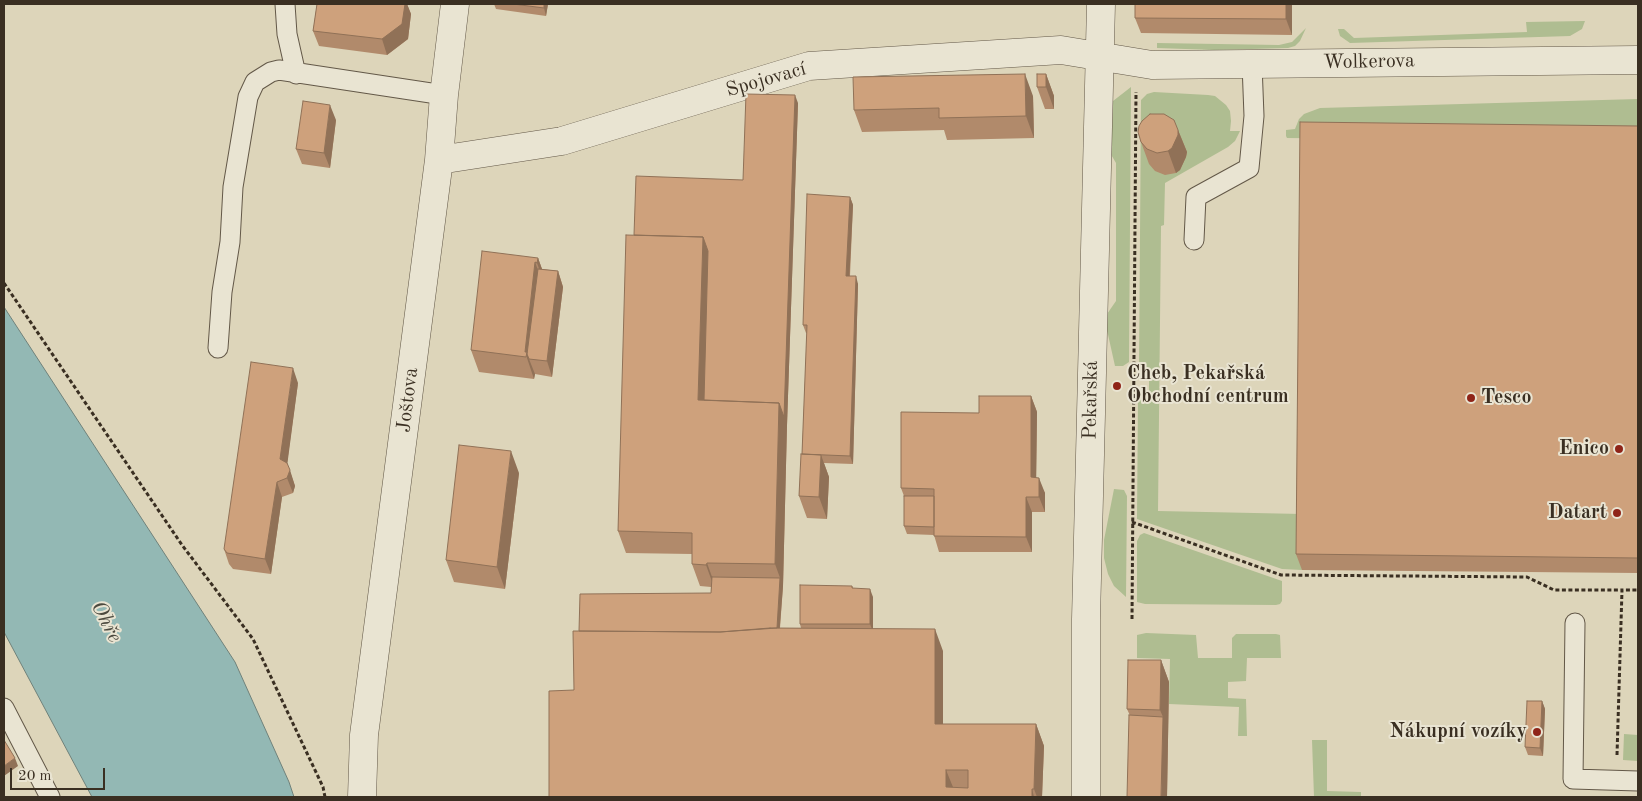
<!DOCTYPE html>
<meta charset="utf-8">
<style>
body{margin:0}
#map{position:relative;width:1642px;height:801px;overflow:hidden;background:#ddd5ba;font-family:"Old Standard TT",serif}
canvas{display:block}
.frame{position:absolute;inset:0;border:5px solid #3a2f22;pointer-events:none}
.scale{position:absolute;left:10px;top:768px;width:95px;height:22px;box-sizing:border-box;border:2px solid #3a2f22;border-top:0;padding-left:6px;font-size:15px;line-height:18px;white-space:nowrap;color:#3a2f22;-webkit-text-stroke:4px #e9e4d2;paint-order:stroke}
</style>
<div id="map">
<canvas width="1642" height="801"></canvas>
<div class="frame"></div>
<div class="scale">20 m</div>
</div>
<script>
const ctx = document.querySelector('canvas').getContext('2d');
ctx.lineJoin = 'round';
function paint(path, color) { ctx.fillStyle = color; ctx.fill(path, 'evenodd'); }
const shape = rows => new Path2D(rows.map(r => 'M' + r).join(''));
function stroke(path, color, width, dash) { ctx.strokeStyle = color; ctx.lineWidth = width; ctx.lineCap = dash ? 'butt' : 'round'; ctx.setLineDash(dash || []); ctx.stroke(path); }
function drawText(font, color, halo, rows, align = 'center') {
  ctx.font = font + ' "Old Standard TT",serif'; ctx.lineWidth = 4; ctx.setLineDash([]); ctx.textBaseline = 'middle'; ctx.strokeStyle = halo; ctx.fillStyle = color; for (const [text, x, y, turn = 0] of rows) {
    ctx.save(); ctx.translate(x, y); ctx.rotate((+turn || 0) * Math.PI / 180); ctx.textAlign = isNaN(turn) ? turn : align; if (halo) ctx.strokeText(text, 0, 0); ctx.fillText(text, 0, 0); ctx.restore();
  }
}
paint(shape([
 [1585,21,1582,29,1570,36,1350,43,1340,36,1338,29,1344,29,1354,38,1527,32,1526,22],
 [1306,28,1300,41,1295,46,1288,48,1214,50,1157,48,1157,43,1279,45,1292,42],
 [1131,87,1129,362,1123,366,1115,366,1105,321,1107,314,1116,301,1116,163,1109,151,1107,113,1113,101],
 [1154,92,1208,95,1215,96,1226,105,1230,111,1231,121,1230,131,1240,131,1235,141,1228,147,1165,183,1164,225,1161,226,1158,511,1302,514,1302,570,1282,569,1137,519,1138,399,1149,398,1149,371,1139,371,1141,100,1147,94],
 [1638,99,1638,142,1287,138,1286,136,1286,130,1295,129,1299,119,1304,114,1320,108],
 [1114,489,1124,490,1127,496,1126,597,1114,586,1108,574,1104,558,1104,540],
 [1144,533,1282,581,1282,601,1280,604,1276,605,1145,604,1137,602,1137,541,1140,535],
 [1146,633,1196,635,1198,658,1232,658,1232,638,1236,634,1276,634,1280,635,1281,658,1247,658,1246,681,1228,682,1228,698,1246,699,1247,736,1238,736,1239,707,1169,704,1170,659,1137,658,1137,635],
 [1624,734,1638,735,1638,761,1623,760],
 [1312,740,1327,740,1327,791,1361,792,1361,797,1314,797]
]), '#afbd91');
const water = shape([
 [4,307,235,662,289,782,294,797,92,797,4,632,4,307]
]);
paint(water, '#93b8b4');
stroke(water, '#6f817a', 1);
const lane = shape([
 [285,4,287,34,296,74],
 [1194,240,1196,197,1249,168,1254,116,1252,64],
 [218,348,222,292,230,242,233,187,248,97,255,82,271,72,279,70,444,95],
 [1575,623,1573,779,1638,781],
 [4,708,50,797]
]);
const street = shape([
 [439,160,562,141,809,66,1061,50,1152,65,1638,60],
 [362,797,364,735,439,160,444,95,455,4],
 [1086,797,1086,619,1101,4]
]);
stroke(lane, '#635848', 21);
stroke(street, '#635848', 29);
stroke(shape([
 [4,283,182,545,253,639,323,787,325,797],
 [1132,522,1281,575,1527,577,1554,590,1622,590],
 [1132,619,1136,92],
 [1617,755,1622,590,1638,590]
]), '#3a2f22', 3, [4, 2.5]);
stroke(lane, '#e9e4d2', 19);
stroke(street, '#e9e4d2', 28);
paint(shape([
 [317,4,407,4,411,14,408,39,387,55,319,46,313,31],
 [494,4,548,4,546,16,496,9],
 [1292,4,1292,35,1141,33,1135,18],
 [1046,74,1054,96,1054,109,1045,109,1037,87],
 [1033,96,1034,138,947,140,944,130,862,132,854,110],
 [798,103,787,425,783,586,780,628,801,628,800,624,852,586,853,588,873,597,873,629,943,651,943,724,1036,724,1044,746,1042,797,549,797,574,690,579,631,711,593,711,587,700,586,692,564,692,554,626,553,618,531,634,235,743,180],
 [336,120,330,168,302,164,296,149],
 [1638,126,1638,573,1302,570,1296,554],
 [1178,130,1187,152,1186,157,1180,170,1176,173,1165,175,1155,171,1149,164,1141,142],
 [850,197,853,205,850,276,858,284,853,464,824,463,829,477,827,519,807,518,799,496,802,454,807,333,806,333,803,325],
 [538,258,542,269,558,271,563,287,552,377,535,374,534,379,479,372,471,350],
 [298,383,287,463,295,486,293,493,282,497,271,574,233,569,229,564,224,549],
 [1031,396,1037,412,1036,478,1045,493,1045,512,1032,512,1032,552,939,552,934,535,907,534,904,526,904,496,901,488,979,413],
 [519,473,505,589,454,582,446,560],
 [1161,660,1169,682,1167,797,1127,709],
 [1542,701,1545,709,1543,756,1528,755,1525,747]
]), '#b18a6b');
paint(shape([
 [405,4,407,4,411,14,408,39,387,55,382,39],
 [544,4,548,4,546,16,544,8],
 [1286,4,1292,4,1292,35,1286,19],
 [1025,74,1033,96,1034,138,1026,116],
 [1046,74,1054,96,1054,109,1046,87],
 [795,95,798,103,787,425,783,586,775,564,779,403],
 [330,105,336,120,330,168,324,153],
 [1178,130,1187,152,1186,157,1180,170,1176,173,1168,151],
 [850,197,853,205,849,284,846,276],
 [703,237,711,259,707,414,698,400],
 [538,258,546,280,545,285,537,263],
 [535,262,543,284,529,359,535,374,534,379,525,352],
 [558,271,563,287,552,377,547,361],
 [856,276,858,284,853,464,850,456],
 [293,368,298,383,286,474,280,459],
 [1031,396,1037,412,1036,493,1031,477],
 [511,451,519,473,505,589,497,567],
 [821,455,829,477,827,519,819,497],
 [290,470,295,486,293,493,287,478],
 [1039,478,1045,493,1045,512,1039,497],
 [277,482,282,497,271,574,265,559],
 [1026,497,1032,512,1032,552,1026,537],
 [707,563,715,585,714,587,706,565],
 [780,578,783,586,778,650,776,642],
 [870,589,873,597,873,632,870,624],
 [935,629,943,651,943,746,935,724],
 [1161,660,1169,682,1167,797,1161,797,1163,717,1160,710],
 [1542,701,1545,709,1543,756,1540,748],
 [1036,724,1044,746,1042,797,1037,797,1034,789],
 [15,758,18,766,4,776,4,766],
 [946,770,955,792,946,787],
 [1032,789,1034,797,1032,797]
]), '#907157');
const building = shape([
 [317,4,405,4,402,24,382,39,313,31,317,4],
 [513,4,544,4,544,8,513,4],
 [1135,4,1286,4,1286,19,1135,18,1135,4],
 [1025,74,1026,116,939,118,939,108,854,110,853,77,1025,74],
 [1037,74,1046,74,1046,87,1037,87,1037,74],
 [746,94,795,95,784,417,779,403,704,400,708,251,703,237,634,235,636,176,743,180,746,94],
 [303,101,330,105,324,153,296,149,303,101],
 [1150,114,1164,114,1174,120,1178,130,1178,135,1172,148,1168,151,1157,153,1147,149,1141,142,1138,132,1139,126,1142,121,1150,114],
 [1300,122,1638,126,1638,558,1296,554,1300,122],
 [807,194,850,197,846,276,856,276,850,456,802,454,807,325,803,325,807,194],
 [626,235,703,237,698,400,779,403,775,564,707,563,706,565,692,564,692,533,618,531,626,235],
 [482,251,538,258,537,263,535,262,525,352,527,352,526,357,471,350,482,251],
 [538,269,558,271,547,361,529,359,527,354,538,269],
 [251,362,293,368,280,459,287,463,290,470,287,478,277,482,265,559,227,553,224,549,251,362],
 [979,396,1031,396,1031,477,1039,478,1039,497,1026,497,1026,537,934,536,934,489,901,488,901,412,979,413,979,396],
 [459,445,511,451,497,567,446,560,459,445],
 [801,454,821,455,819,497,799,496,801,454],
 [904,496,934,496,934,527,904,526,904,496],
 [712,577,780,578,777,628,720,632,579,631,580,594,711,593,712,577],
 [800,585,852,586,852,588,870,589,870,624,800,624,800,585],
 [770,628,935,629,935,724,1036,724,1034,789,1032,789,1032,797,549,797,549,691,574,690,573,631,720,632,770,628],
 [946,770,968,770,968,788,946,787,946,770],
 [1128,660,1161,660,1160,710,1127,709,1128,660],
 [1527,701,1542,701,1540,748,1525,747,1527,701],
 [1129,715,1163,717,1161,797,1127,797,1129,715],
 [4,740,15,758,4,766,4,740]
]);
paint(building, '#cea17c');
stroke(building, '#907157', 1);
for (const [x, y, r, color] of [
 [1117,386,5,"#8f2418"],
 [1471,398,5,"#8f2418"],
 [1619,449,5,"#8f2418"],
 [1617,513,5,"#8f2418"],
 [1537,732,5,"#8f2418"]
]) { const dot = new Path2D(); dot.arc(x, y, r, 0, 2 * Math.PI); ctx.fillStyle = color; ctx.fill(dot); stroke(dot, '#e9e4d2', 2); }
drawText('20px', '#3a2f22', '#e9e4d2', [
 ["Wolkerova",1369,62,-1],
 ["Spojovací",766,80,-16],
 ["Joštova",408,400,-83],
 ["Pekařská",1091,400,-89]
]);
drawText('bold 20px', '#3a2f22', '#e9e4d2', [
 ["Cheb, Pekařská",1127,374,"left"],
 ["Obchodní centrum",1127,397,"left"],
 ["Tesco",1481,398,"left"],
 ["Enico",1609,449],
 ["Datart",1607,513],
 ["Nákupní vozíky",1527,732]
], 'right');
drawText('italic 21px', '#4c4a3f', '#e9e4d2', [
 ["Ohře",106,622,63]
]);
</script>
